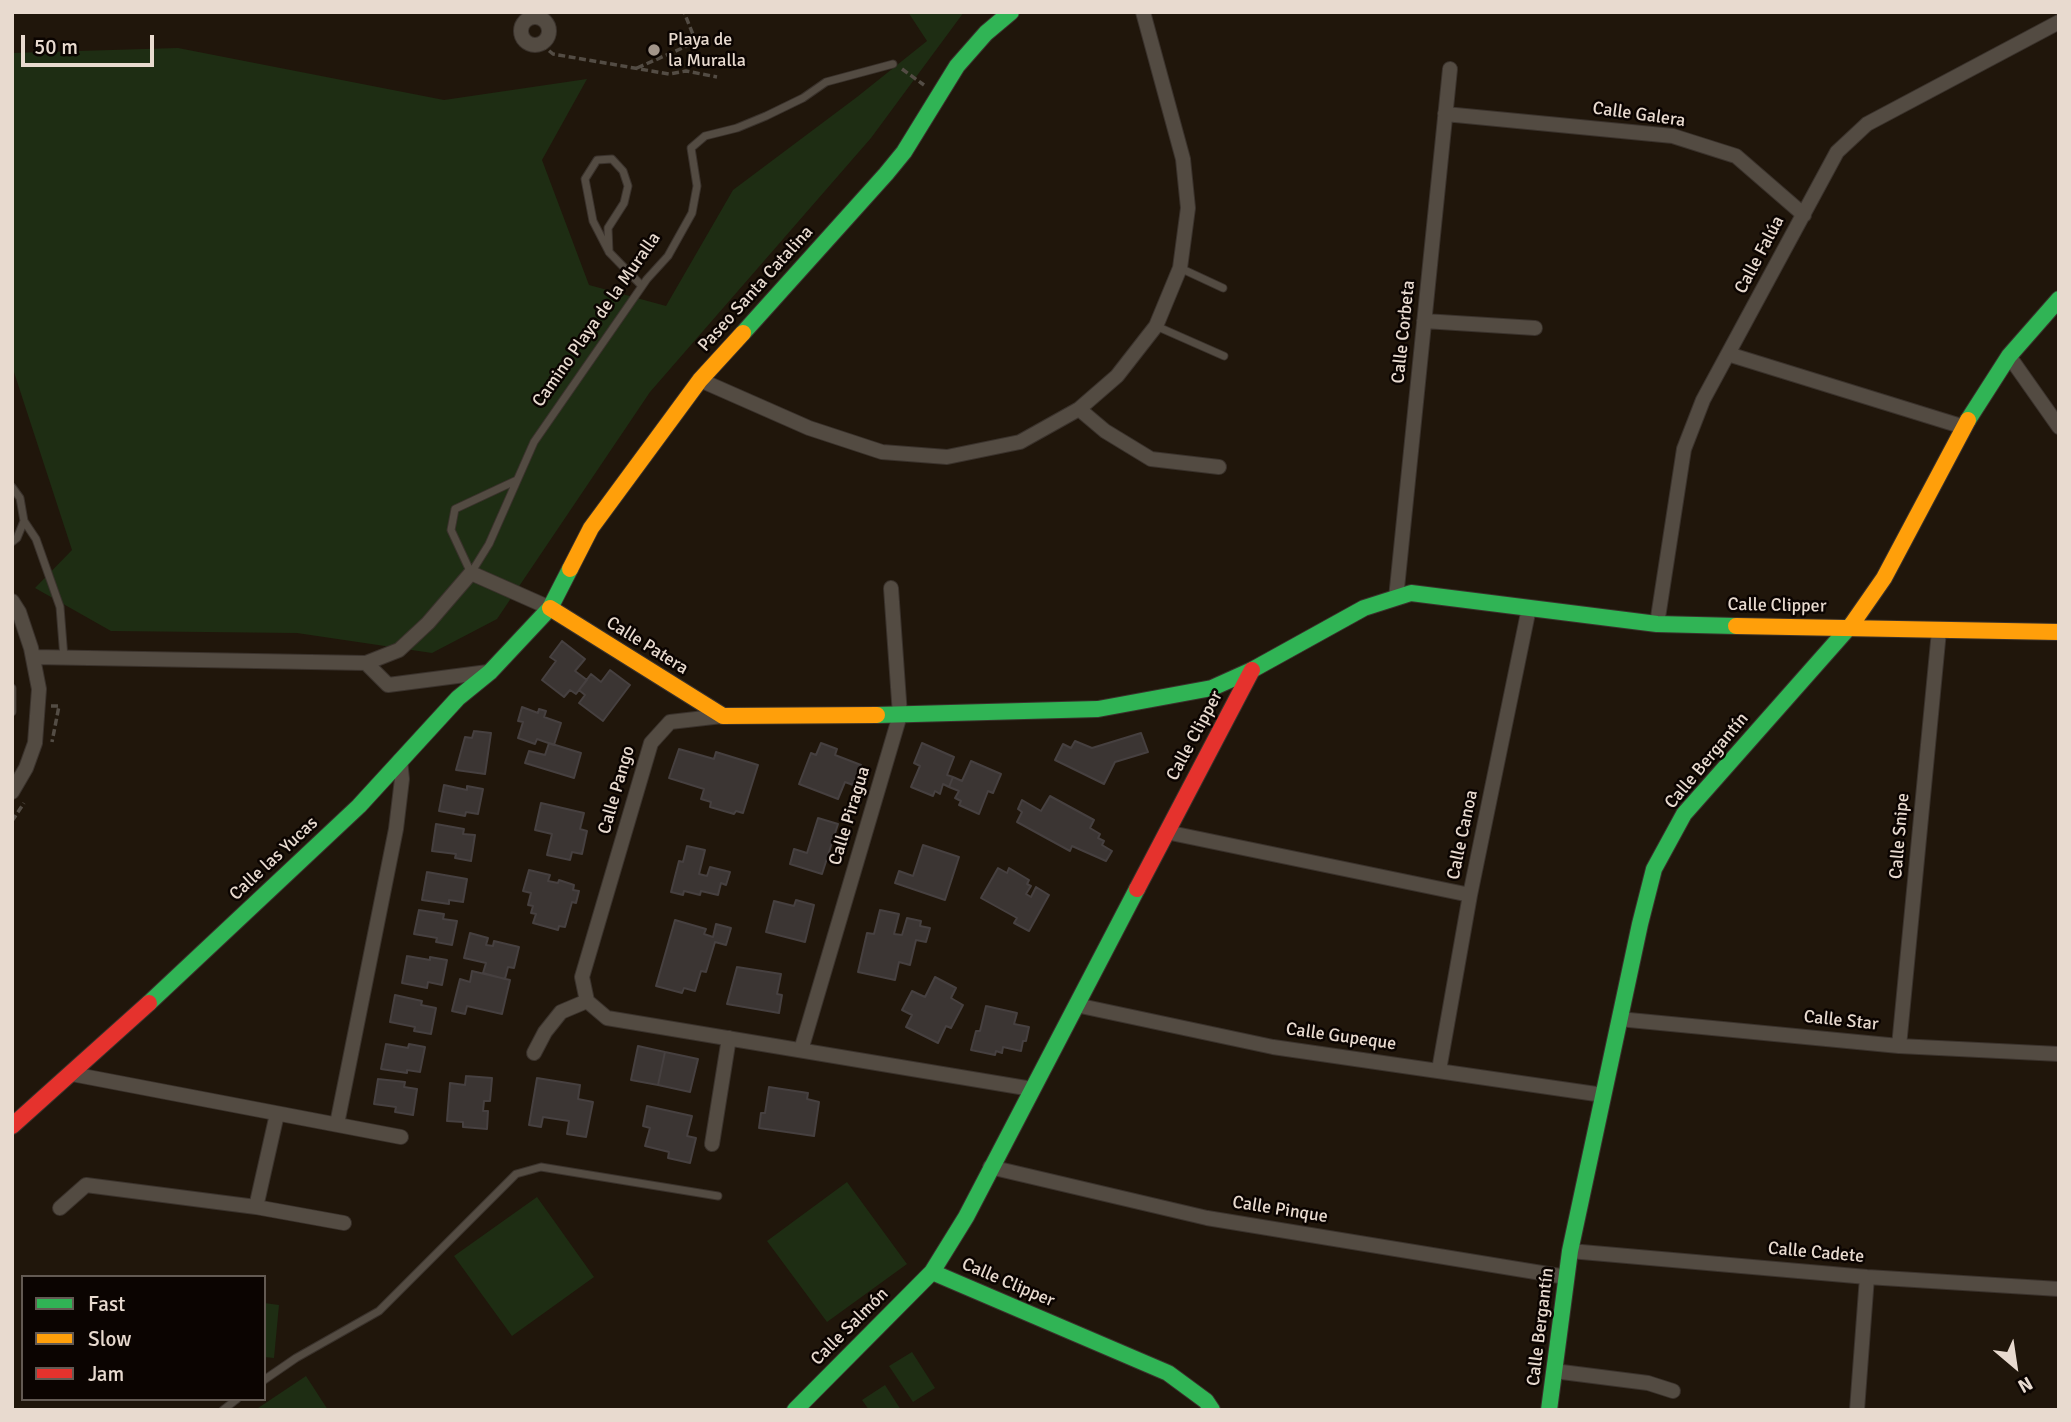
<!DOCTYPE html>
<meta charset="utf-8">
<style>
body{margin:0}
#map{position:relative;width:2071px;height:1422px;overflow:hidden;background:#20160b;font-family:Signika,sans-serif}
canvas{display:block}
.frame{position:absolute;inset:0;border:14px solid #e8dacf;pointer-events:none}
.legend{position:absolute;left:21px;top:1275px;width:245px;height:126px;box-sizing:border-box;background:#0b0401;border:2px solid #635a53;margin:0;padding:9px 12px;list-style:none;font-size:21px;color:#e8dacf}
.legend li{display:flex;align-items:center;gap:14px;height:35px}
.legend b{width:35px;border:2px solid #635a53}
.north{position:absolute;left:1980px;top:1331px;width:70px;height:70px;-webkit-text-stroke:5px #0b0401;paint-order:stroke;rotate:151deg;font-size:19px;font-weight:700;line-height:28px;text-align:center;color:#e8dacf}
.north::after{content:'';display:block;margin:auto;width:24px;height:32px;background:#e8dacf;clip-path:polygon(50% 0,100% 100%,50% 72%,0 100%)}
.scale{position:absolute;left:21px;top:35px;width:133px;height:32px;box-sizing:border-box;border:4px solid #e8dacf;border-top:0;padding-left:9px;font-size:21px;line-height:24px;white-space:nowrap;color:#e8dacf;-webkit-text-stroke:5px #0b0401;paint-order:stroke}
</style>
<div id="map">
<canvas width="2071" height="1422"></canvas>
<div class="frame"></div>
<ul class="legend">
<li><b style="height:9px;background:#30b455"></b>Fast</li>
<li><b style="height:9px;background:#ff9f0a"></b>Slow</li>
<li><b style="height:9px;background:#e5322d"></b>Jam</li>
</ul>
<div class="north">N</div>
<div class="scale">50 m</div>
</div>
<script>
const ctx = document.querySelector('canvas').getContext('2d');
ctx.lineJoin = 'round';
function paint(path, color) { ctx.fillStyle = color; ctx.fill(path, 'evenodd'); }
const shape = rows => new Path2D(rows.map(r => 'M' + r).join(''));
function stroke(path, color, width, dash) { ctx.strokeStyle = color; ctx.lineWidth = width; ctx.lineCap = dash ? 'butt' : 'round'; ctx.setLineDash(dash || []); ctx.stroke(path); }
function drawText(font, color, halo, rows, align = 'center') {
  ctx.font = font + ' Signika,sans-serif'; ctx.lineWidth = 5; ctx.setLineDash([]); ctx.textBaseline = 'middle'; ctx.strokeStyle = halo; ctx.fillStyle = color; for (const [text, x, y, turn = 0] of rows) {
    ctx.save(); ctx.translate(x, y); ctx.rotate((+turn || 0) * Math.PI / 180); ctx.textAlign = isNaN(turn) ? turn : align; if (halo) ctx.strokeText(text, 0, 0); ctx.fillText(text, 0, 0); ctx.restore();
  }
}
paint(shape([
 [908,12,964,12,871,138,650,392,497,619,432,653,297,633,111,631,35,588,72,550,12,366,12,53,178,48,444,100,587,79,542,160,589,285,666,306,733,190,857,97,927,41],
 [847,1182,907,1264,827,1322,767,1241],
 [537,1197,594,1277,512,1336,454,1256],
 [264,1303,279,1305,274,1358,264,1357],
 [912,1352,935,1388,913,1402,889,1366],
 [306,1376,328,1410,255,1410],
 [885,1385,901,1410,869,1410,862,1400]
]), '#1e2d13');
const building = shape([
 [562,641,585,659,575,671,587,680,576,694,570,690,564,697,542,680,556,661,550,657,562,641],
 [610,670,630,685,603,721,579,703,585,695,579,690,591,674,601,682,610,670],
 [522,707,538,713,539,709,546,711,544,717,561,723,554,745,537,739,535,744,518,738,523,722,518,721,522,707],
 [474,731,491,733,485,774,456,770,465,737,472,738,474,731],
 [1141,733,1148,752,1115,762,1104,784,1055,760,1063,744,1071,748,1075,741,1092,748,1141,733],
 [549,743,581,753,574,778,525,763,529,751,545,755,549,743],
 [821,743,837,749,835,755,861,765,853,785,845,782,838,799,799,784,811,753,816,755,821,743],
 [922,743,954,757,947,775,953,777,949,787,943,784,940,794,935,791,933,796,911,787,920,766,914,763,922,743],
 [679,749,714,759,716,752,758,765,743,813,736,811,734,814,710,807,711,802,701,799,704,789,669,778,679,749],
 [971,761,1001,774,993,793,988,791,979,814,959,805,961,801,955,798,959,791,949,787,953,777,962,781,971,761],
 [444,785,467,790,467,786,483,789,478,814,466,812,465,816,439,811,444,785],
 [1050,796,1094,820,1090,828,1100,834,1098,838,1104,841,1102,845,1112,851,1106,861,1072,846,1070,851,1017,822,1022,812,1018,809,1022,800,1041,811,1050,796],
 [541,803,584,813,580,829,587,831,582,854,572,852,570,860,547,855,552,834,535,830,541,803],
 [818,818,838,824,822,874,790,864,794,849,807,853,818,818],
 [436,824,464,829,463,834,475,835,471,861,455,858,456,854,432,851,436,824],
 [923,845,959,857,945,900,895,883,899,871,913,876,923,845],
 [687,846,705,850,699,874,707,876,710,867,730,872,726,885,721,883,718,895,701,891,700,895,684,891,683,895,671,892,679,861,683,862,687,846],
 [998,868,1007,873,1009,868,1029,880,1027,884,1031,886,1026,894,1031,897,1036,887,1049,895,1029,931,1014,923,1017,918,981,898,998,868],
 [529,870,550,875,548,881,558,883,559,880,574,885,573,890,579,891,576,903,572,902,565,927,559,926,558,930,533,923,536,914,531,913,533,906,528,905,531,893,523,891,529,870],
 [427,872,467,879,463,902,449,900,449,904,422,900,427,872],
 [796,900,814,905,805,942,766,932,774,901,794,906,796,900],
 [419,910,444,914,443,919,457,921,452,945,436,942,437,938,414,934,419,910],
 [880,910,899,914,894,934,902,935,907,918,921,921,920,926,930,928,926,942,916,940,910,965,899,962,895,980,858,972,867,933,874,934,880,910],
 [675,920,706,929,704,934,713,937,716,924,731,928,726,945,715,942,706,972,701,971,695,991,684,988,682,993,656,986,675,920],
 [470,933,488,938,486,945,493,946,494,941,519,947,514,968,508,967,505,979,483,973,486,963,464,958,470,933],
 [407,956,430,960,430,957,447,960,442,985,428,982,427,988,402,983,407,956],
 [737,967,781,974,777,994,782,995,779,1013,727,1004,737,967],
 [472,971,510,980,502,1014,467,1006,465,1014,452,1011,460,979,470,982,472,971],
 [935,977,956,988,951,998,963,1005,951,1028,946,1026,938,1043,906,1027,912,1015,902,1010,912,991,925,997,935,977],
 [395,995,422,1001,421,1005,436,1008,431,1034,414,1031,415,1027,390,1022,395,995],
 [986,1006,1017,1013,1014,1024,1029,1027,1026,1041,1023,1041,1021,1051,1003,1047,1002,1053,996,1051,995,1055,971,1050,976,1031,980,1031,986,1006],
 [386,1044,408,1048,409,1044,425,1047,420,1072,407,1070,407,1073,381,1069,386,1044],
 [638,1046,665,1052,658,1085,631,1080,638,1046],
 [665,1052,698,1059,690,1092,658,1085,665,1052],
 [466,1076,492,1078,490,1101,484,1101,483,1111,488,1111,487,1129,463,1127,463,1122,447,1121,450,1083,465,1085,466,1076],
 [537,1078,580,1085,578,1099,593,1102,586,1137,567,1134,569,1121,543,1117,541,1127,529,1125,537,1078],
 [378,1079,405,1082,404,1087,417,1089,413,1115,395,1112,396,1107,374,1104,378,1079],
 [769,1087,808,1093,807,1099,819,1102,814,1136,759,1128,761,1113,765,1113,769,1087],
 [647,1106,692,1116,687,1136,696,1138,690,1163,668,1158,669,1152,645,1146,650,1128,643,1126,647,1106]
]);
paint(building, '#3b3533');
stroke(building, '#464040', 2);
const lane = shape([
 [609,252,608,228,624,203,628,186,623,171,612,159,597,160,585,179,593,221,609,252,642,286],
 [1180,268,1223,288],
 [1156,326,1224,356],
 [12,487,20,498,24,521,17,538,12,542],
 [24,521,36,539,60,607,64,658],
 [471,573,489,544,534,442,647,279,668,256,692,213,697,186,691,148,705,136,737,128,766,116,803,98,826,82,893,64],
 [471,573,451,530,455,509,517,480],
 [12,688,12,712],
 [264,1380,296,1358,379,1311,516,1174,541,1167,718,1196],
 [223,1410,237,1399]
]);
const street = shape([
 '521 31a14 14 0 1 1 28 0a14 14 0 1 1-28 0Z',
 [1445,114,1673,136,1736,156,1804,215],
 [1424,321,1535,328],
 [1728,354,1964,427],
 [2009,356,2059,427],
 [700,380,809,428,882,452,947,457,1020,442,1079,409,1117,376,1156,326,1180,268,1188,208,1183,159,1143,12],
 [1079,409,1105,431,1151,459,1219,467],
 [1396,598,1450,69],
 [12,601,19,612,31,648,39,689,35,743,26,768,12,792],
 [1657,624,1684,449,1703,400,1837,152,1867,124,2059,22],
 [33,657,366,663,399,650,428,623,471,573,550,608],
 [366,663,388,685,488,672],
 [722,716,670,722,651,743,582,977,587,1001,607,1018,1032,1089],
 [1166,832,1470,895],
 [1076,1005,1273,1047,1603,1095],
 [1619,1019,1899,1046,2059,1054],
 [1899,1046,1939,631],
 [801,1050,900,715,891,588],
 [534,1053,545,1032,561,1012,587,1001],
 [1439,1070,1470,895,1529,608],
 [72,1074,401,1137],
 [337,1124,396,829,402,779,400,760],
 [712,1144,729,1038],
 [990,1167,1207,1218,1566,1277],
 [256,1207,277,1114],
 [60,1208,86,1185,256,1207,344,1223],
 [1570,1251,1867,1277,2059,1289],
 [1554,1371,1648,1383,1673,1391],
 [1857,1410,1867,1277]
]);
const fast = shape([
 [743,333,886,174,904,152,957,66,986,33,1011,12],
 [1968,420,2009,356,2059,299],
 [877,715,1098,709,1212,688,1252,670,1364,608,1411,593,1657,624,1736,626],
 [149,1003,359,806,458,698,490,672,550,608,570,569],
 [932,1272,1168,1373,1206,1401,1212,1410],
 [795,1410,932,1272,966,1217,1137,889],
 [1549,1410,1570,1251,1640,924,1654,869,1684,814,1852,624]
]);
const slow = shape([
 [570,569,591,528,700,380,743,333],
 [550,608,723,716,877,715],
 [1852,624,1884,578,1968,420],
 [1736,626,2059,632]
]);
const jam = shape([
 [1137,889,1252,670],
 [12,1126,149,1003]
]);
stroke(lane, '#3a322c', 9);
stroke(street, '#3a322c', 16);
stroke(fast, '#3a322c', 18);
stroke(slow, '#3a322c', 18);
stroke(jam, '#3a322c', 18);
stroke(shape([
 [541,44,553,54,669,74,686,71,717,77],
 [637,68,696,42,684,12],
 [902,69,924,85],
 [51,706,59,706,52,742],
 [12,821,24,803]
]), '#534c44', 3.5, [7, 3.5]);
stroke(lane, '#534b42', 7);
stroke(street, '#534b42', 14);
stroke(fast, '#30b455', 16);
stroke(slow, '#ff9f0a', 16);
stroke(jam, '#e5322d', 16);
for (const [x, y, r, color] of [
 [654,50,7,"#a2958a"]
]) { const dot = new Path2D(); dot.arc(x, y, r, 0, 2 * Math.PI); ctx.fillStyle = color; ctx.fill(dot); stroke(dot, '#0b0401', 2.5); }
drawText('18px', '#e8dacf', '#0b0401', [
 ["Playa de",668,40],
 ["la Muralla",668,61]
], 'left');
drawText('18px', '#e8dacf', '#0b0401', [
 ["Calle Galera",1639,115,8],
 ["Calle Falúa",1760,255,-62],
 ["Paseo Santa Catalina",756,289,-48],
 ["Camino Playa de la Muralla",597,320,-55],
 ["Calle Corbeta",1404,332,-84],
 ["Calle Clipper",1777,606,1],
 ["Calle Patera",647,646,32],
 ["Calle Clipper",1195,736,-62],
 ["Calle Bergantín",1707,761,-50],
 ["Calle Pango",617,790,-74],
 ["Calle Piragua",850,816,-73],
 ["Calle Canoa",1463,835,-78],
 ["Calle Snipe",1900,836,-85],
 ["Calle las Yucas",274,859,-43],
 ["Calle Star",1841,1021,6],
 ["Calle Gupeque",1341,1037,8],
 ["Calle Pinque",1280,1210,9],
 ["Calle Cadete",1816,1253,5],
 ["Calle Clipper",1008,1283,23],
 ["Calle Salmón",850,1327,-45],
 ["Calle Bergantín",1541,1327,-83]
]);
</script>
